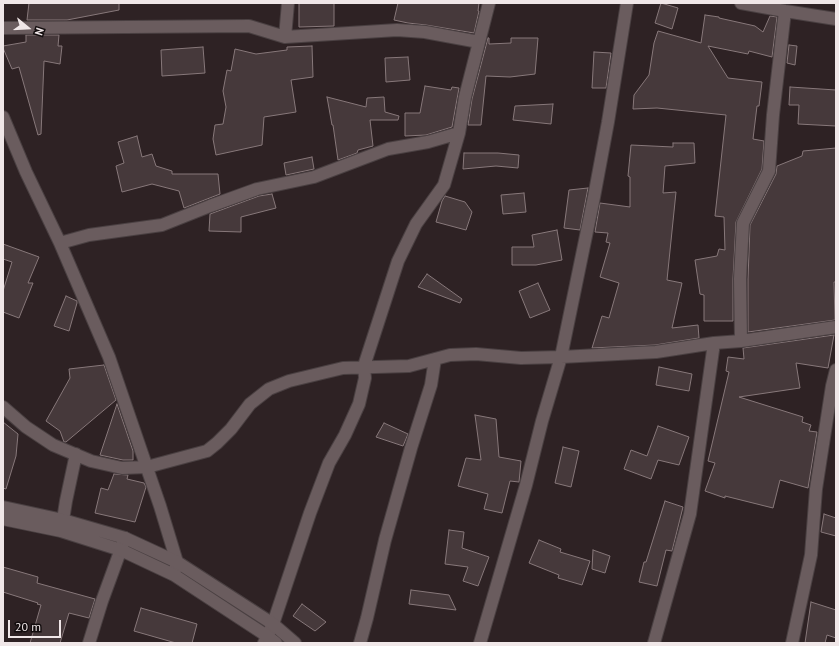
<!DOCTYPE html>
<style>
body{margin:0}
#map{position:relative;width:839px;height:646px;overflow:hidden;background:#2e2224;font-family:"PT Sans",sans-serif}
canvas{display:block}
.frame{position:absolute;inset:0;border:4px solid #f0e7e8;pointer-events:none}
.north{position:absolute;left:8px;top:8px;width:40px;height:40px;-webkit-text-stroke:3px #130d0e;paint-order:stroke;rotate:108deg;font-size:11px;font-weight:700;line-height:16px;text-align:center;color:#f0e7e8}
.north::after{content:'';display:block;margin:auto;width:14px;height:18px;background:#f0e7e8;clip-path:polygon(50% 0,100% 100%,50% 72%,0 100%)}
.scale{position:absolute;left:8px;top:620px;width:53px;height:18px;box-sizing:border-box;border:2px solid #f0e7e8;border-top:0;padding-left:5px;font-size:12px;line-height:14px;white-space:nowrap;color:#f0e7e8;-webkit-text-stroke:3px #130d0e;paint-order:stroke}
</style>
<div id="map">
<canvas width="839" height="646"></canvas>
<div class="frame"></div>
<div class="north">N</div>
<div class="scale">20 m</div>
</div>
<script>
const ctx = document.querySelector('canvas').getContext('2d');
ctx.lineJoin = 'round';
function paint(path, color) { ctx.fillStyle = color; ctx.fill(path, 'evenodd'); }
const shape = rows => new Path2D(rows.map(r => 'M' + r).join(''));
function stroke(path, color, width, dash) { ctx.strokeStyle = color; ctx.lineWidth = width; ctx.lineCap = dash ? 'butt' : 'round'; ctx.setLineDash(dash || []); ctx.stroke(path); }
const building = shape([
 [29,3,119,3,119,10,67,20,27,20,29,3],
 [299,3,334,3,334,26,299,27,299,3],
 [398,3,479,3,478,11,479,11,474,33,426,25,408,23,394,20,398,3],
 [661,3,678,8,672,29,655,23,661,3],
 [705,15,719,17,719,18,755,26,763,32,770,16,777,17,772,57,749,51,748,54,708,46,728,78,762,82,759,106,757,106,753,139,764,141,762,169,736,222,733,279,733,321,704,321,704,295,700,294,695,260,717,256,719,249,725,250,724,217,715,216,726,115,657,108,633,109,634,95,649,75,654,43,658,31,701,43,705,15],
 [26,35,59,35,58,46,62,46,60,64,44,61,41,134,38,135,19,67,12,69,3,48,3,46,26,42,26,35],
 [488,38,489,38,489,44,511,43,511,38,538,38,535,74,510,77,486,76,481,125,468,125,472,99,488,38],
 [789,45,797,46,795,65,787,63,789,45],
 [312,46,313,77,291,80,296,112,264,117,262,145,216,155,213,139,215,125,223,124,226,107,223,91,227,70,231,71,235,49,256,54,287,50,287,47,312,46],
 [203,47,205,73,162,76,161,50,203,47],
 [594,52,611,53,606,88,592,88,594,52],
 [408,57,410,80,386,82,385,58,408,57],
 [425,86,451,90,452,87,459,88,452,127,426,135,405,136,405,113,420,113,425,86],
 [790,87,836,90,836,126,798,124,799,105,789,105,790,87],
 [327,97,366,107,367,98,384,97,385,112,399,116,398,120,370,120,373,146,358,150,357,153,338,160,333,125,332,125,327,97],
 [553,104,551,124,513,120,515,106,553,104],
 [137,136,142,157,152,154,156,166,172,171,172,174,218,174,220,194,184,208,179,191,152,184,122,192,116,166,124,163,118,142,137,136],
 [673,143,694,143,695,163,665,166,663,193,676,192,667,280,682,283,672,328,698,325,699,338,655,345,592,348,602,316,609,318,619,283,600,277,610,243,606,242,608,233,595,232,600,203,630,207,630,177,628,176,631,145,673,147,673,143],
 [836,148,836,282,834,282,835,320,748,332,748,279,750,225,776,174,777,166,802,156,803,151,836,148],
 [464,153,498,153,519,155,518,168,496,166,463,169,464,153],
 [312,157,314,169,286,175,284,163,312,157],
 [588,188,580,230,564,228,569,190,588,188],
 [524,193,526,212,503,214,501,195,524,193],
 [272,194,276,208,241,217,241,232,209,231,210,214,259,196,272,194],
 [445,196,465,202,472,212,466,230,436,222,442,201,445,196],
 [557,230,562,260,536,265,512,265,512,247,534,247,532,235,557,230],
 [3,244,39,257,28,283,33,283,19,318,3,312,3,291,12,262,3,259,3,244],
 [427,274,462,299,460,303,418,287,427,274],
 [538,283,550,310,530,318,519,291,538,283],
 [66,296,77,301,77,303,69,331,54,326,66,296],
 [834,335,828,368,796,363,800,388,739,397,803,417,802,422,811,425,809,431,817,432,808,488,780,480,773,508,725,496,725,498,705,491,715,463,708,461,729,372,726,371,728,357,744,359,743,348,834,335],
 [104,365,116,400,66,442,64,442,60,431,46,421,70,378,69,369,104,365],
 [659,367,692,374,689,391,656,385,659,367],
 [117,404,133,451,133,460,123,460,100,455,117,404],
 [475,415,496,419,499,457,521,461,519,482,510,481,502,513,484,509,488,494,458,486,466,458,481,460,475,415],
 [3,422,18,434,16,456,6,489,3,488,3,422],
 [384,423,408,434,403,446,376,437,384,423],
 [658,426,689,437,679,465,658,460,651,479,624,469,631,450,647,456,658,426],
 [563,447,579,451,571,487,555,483,563,447],
 [114,474,128,475,127,479,144,483,146,487,135,522,95,513,101,488,108,490,114,474],
 [665,501,683,507,672,551,666,550,657,586,639,582,644,562,646,562,665,501],
 [824,514,836,518,836,536,821,532,824,514],
 [449,530,464,532,462,548,489,557,478,586,463,581,468,567,445,564,449,530],
 [539,540,561,549,560,552,590,561,582,585,558,578,559,575,529,563,539,540],
 [593,550,610,556,605,573,592,569,593,550],
 [3,567,38,577,37,583,95,599,89,618,69,613,60,643,30,643,41,605,37,604,38,603,3,592,3,567],
 [411,590,449,595,456,610,409,604,411,590],
 [811,602,836,610,836,638,827,635,825,643,805,643,811,602],
 [302,604,326,622,315,631,293,616,302,604],
 [141,608,197,624,192,643,176,643,134,631,141,608]
]);
paint(building, '#46393b');
stroke(building, '#87787a', 1);
const street = shape([
 [741,3,785,11,836,19],
 [3,28,249,26,285,37,397,30,425,32,479,42],
 [285,37,288,3],
 [3,117,26,172,60,243,109,357,160,506,177,562,175,570],
 [60,243,89,235,162,225,210,206,257,189,314,177,388,149,428,142,459,133],
 [741,341,740,279,743,223,769,171,773,115,785,11],
 [3,407,26,427,53,445,91,461,122,468,147,467,207,451,217,443,231,429,250,404,269,389,289,381,343,368,409,366,450,355,476,354,521,358,561,357,656,352,714,343,741,341,836,327],
 [63,520,66,501,76,454],
 [89,643,102,601,125,538],
 [264,643,273,624,310,513,329,463,345,435,359,404,365,378,364,366,398,261,416,224,444,185,459,133,465,97,489,3],
 [360,643,367,618,385,540,411,448,431,385,435,359],
 [480,643,526,485,542,421,561,357,594,197,608,122,627,3],
 [654,643,690,514,714,343],
 [792,643,811,555,816,489,832,386,836,370]
]);
const secondary = shape([
 [3,507,63,520,125,538,177,562,273,624,295,643],
 [3,519,61,531,121,550,174,575,267,636,276,643]
]);
stroke(street, '#4a4042', 14);
stroke(secondary, '#4a4042', 14);
stroke(street, '#6a5c5e', 12);
stroke(secondary, '#6a5c5e', 12);
</script>
